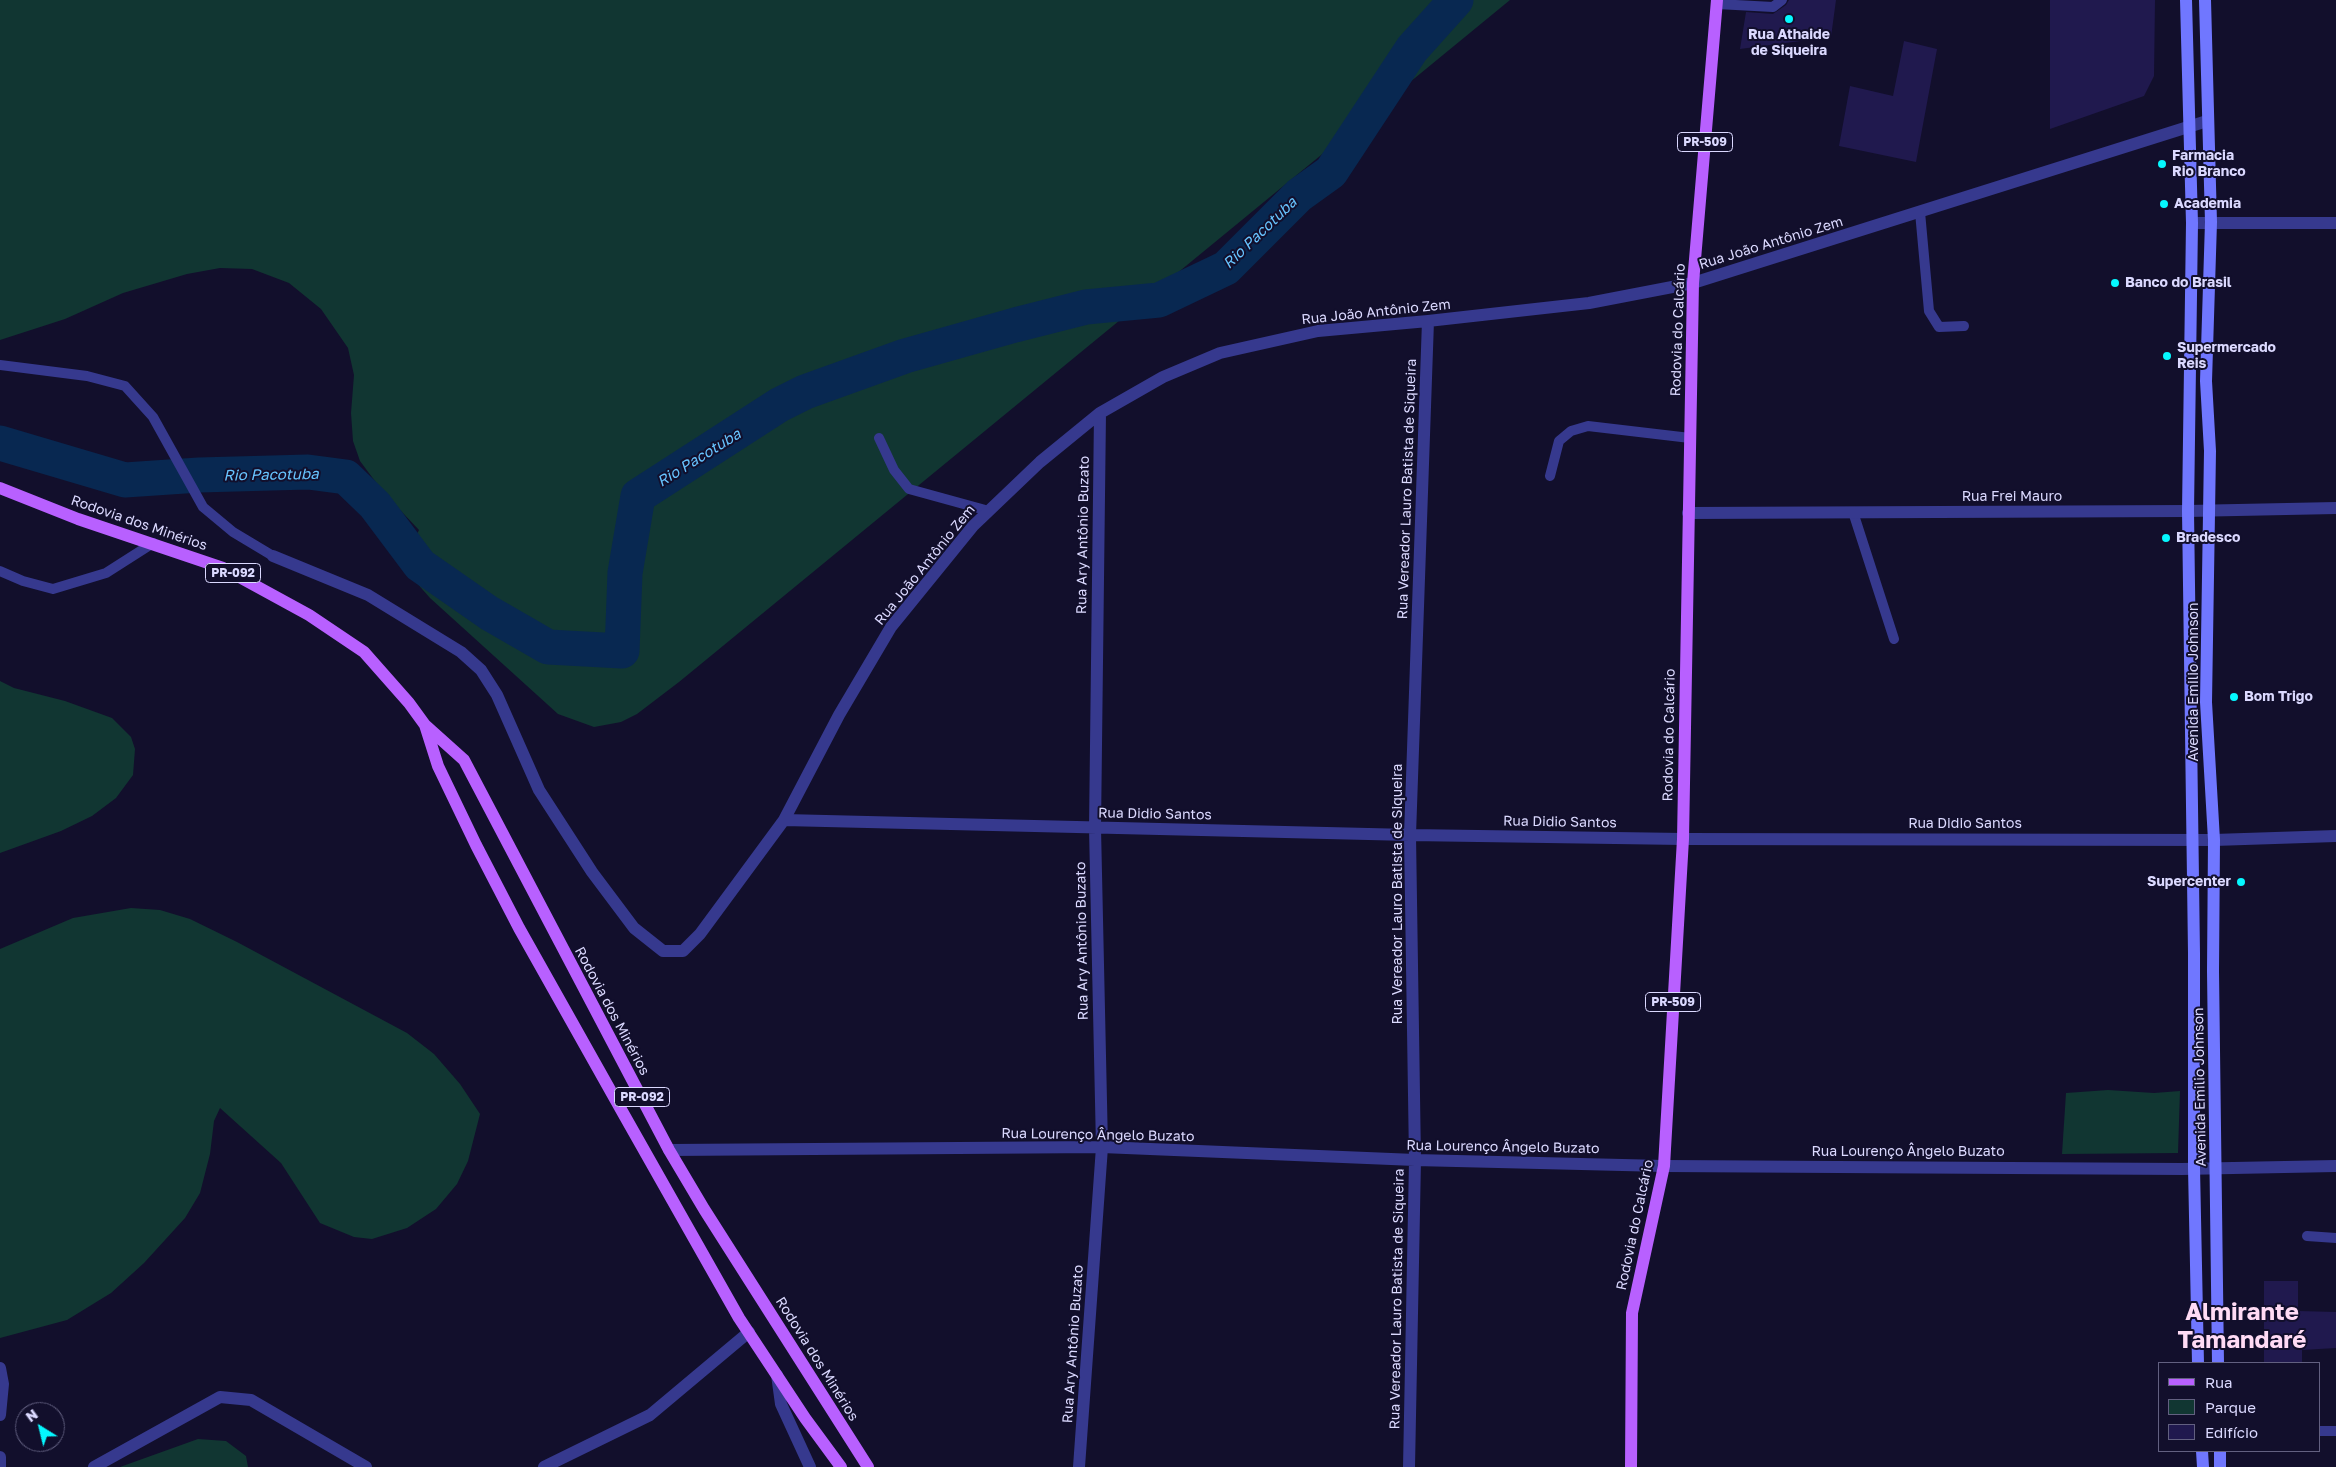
<!DOCTYPE html>
<meta charset="utf-8">
<style>
body{margin:0}
#map{position:relative;width:2336px;height:1467px;overflow:hidden;background:#120f2c;font-family:"Golos Text",sans-serif}
canvas{display:block}
.legend{position:absolute;left:2158px;top:1362px;width:162px;height:90px;box-sizing:border-box;background:#120f2c;border:1px solid #626080;margin:0;padding:6px 9px;list-style:none;font-size:15px;color:#dbd9ff}
.legend li{display:flex;align-items:center;gap:10px;height:25px}
.legend b{width:25px;border:1px solid #626080}
.north{position:absolute;left:15px;top:1402px;width:50px;height:50px;box-sizing:border-box;background:#120f2c;border:1px solid #626080;border-radius:50%;rotate:324deg;font-size:14px;font-weight:700;line-height:20px;text-align:center;color:#dbd9ff}
.north::after{content:'';display:block;margin:auto;width:18px;height:22px;background:#05f8ff;clip-path:polygon(50% 0,100% 100%,50% 72%,0 100%)}
</style>
<div id="map">
<canvas width="2336" height="1467"></canvas>
<ul class="legend">
<li><b style="height:6px;background:#b860ff"></b>Rua</li>
<li><b style="height:14px;background:#113632"></b>Parque</li>
<li><b style="height:14px;background:#20194e"></b>Edifício</li>
</ul>
<div class="north">N</div>
</div>
<script>
const ctx = document.querySelector('canvas').getContext('2d');
ctx.lineJoin = 'round';
function paint(path, color) { ctx.fillStyle = color; ctx.fill(path, 'evenodd'); }
const shape = rows => new Path2D(rows.map(r => 'M' + r).join(''));
function stroke(path, color, width, dash) { ctx.strokeStyle = color; ctx.lineWidth = width; ctx.lineCap = dash ? 'butt' : 'round'; ctx.setLineDash(dash || []); ctx.stroke(path); }
function drawText(font, color, halo, rows, align = 'center') {
  ctx.font = font + ' "Golos Text",sans-serif'; ctx.lineWidth = 4; ctx.setLineDash([]); ctx.textBaseline = 'middle'; ctx.strokeStyle = halo; ctx.fillStyle = color; for (const [text, x, y, turn = 0] of rows) {
    ctx.save(); ctx.translate(x, y); ctx.rotate((+turn || 0) * Math.PI / 180); ctx.textAlign = isNaN(turn) ? turn : align; if (halo) ctx.strokeText(text, 0, 0); ctx.fillText(text, 0, 0); ctx.restore();
  }
}
paint(shape([
 [0,0,1510,0,679,682,637,714,621,722,594,727,558,714,430,598,408,573,408,552,419,530,383,492,360,461,353,441,351,413,354,375,348,348,321,309,289,283,252,269,220,268,187,274,123,293,65,319,0,340],
 [0,681,14,688,65,701,112,718,131,737,135,749,133,775,116,798,92,816,61,831,0,853],
 [131,908,160,910,190,919,237,942,407,1033,434,1054,460,1084,480,1114,468,1161,457,1184,436,1209,407,1228,372,1239,354,1237,320,1223,281,1163,220,1108,214,1121,210,1154,200,1193,185,1218,144,1263,111,1293,67,1320,0,1338,0,949,73,918],
 [2108,1090,2154,1093,2180,1091,2178,1153,2062,1154,2066,1093],
 [198,1439,226,1441,246,1456,248,1467,120,1467]
]), '#113632');
stroke(shape([
 [0,443,125,480,199,475,308,472,346,477,375,505,420,565,489,613,548,647,622,651,625,573,638,496,779,405,805,392,905,356,1015,325,1086,307,1159,300,1226,268,1299,195,1331,172,1412,49,1456,0]
]), '#082851', 35);
paint(shape([
 [1789,0,1836,0,1831,37,1740,49,1746,12,1773,14,1786,5],
 [2050,0,2155,0,2154,76,2144,96,2050,129],
 [1904,41,1937,49,1916,162,1839,146,1850,86,1893,96],
 [2264,1281,2298,1281,2298,1311,2336,1312,2336,1348,2302,1350,2302,1363,2264,1363]
]), '#20194e');
stroke(shape([
 [1717,4,1773,7,1782,0],
 [1920,212,1929,311,1939,327,1964,326],
 [0,365,87,376,125,386,153,417,203,507,233,532,273,556],
 [879,438,894,470,909,489,989,511],
 [1550,476,1559,441,1571,431,1588,426,1690,438],
 [1853,512,1894,639],
 [0,571,23,581,53,589,106,573,153,543],
 [2307,1236,2336,1238],
 [2320,1431,2336,1431]
]), '#36398e', 10);
stroke(shape([
 [2192,223,2336,223],
 [273,556,368,595,461,652,481,670,497,695,539,790,592,872,634,928,663,951,683,951,700,934,784,820,839,715,891,627,973,526,1040,462,1100,413,1163,377,1220,353,1318,331,1428,321,1589,303,1693,283,2207,121],
 [784,820,1410,835,1683,839],
 [669,1150,1102,1147,1415,1160,1664,1166],
 [0,1368,3,1384,0,1415],
 [777,1375,781,1404,810,1467],
 [0,1457,0,1467],
 [94,1467,220,1397,251,1400,366,1467],
 [544,1467,650,1415,749,1332],
 [1079,1467,1102,1147,1095,828,1100,413],
 [1409,1467,1415,1160,1410,835,1428,321]
]), '#36398e', 12);
stroke(shape([
 [1688,513,2188,511,2336,508],
 [1683,839,2214,840,2336,836],
 [1664,1166,2182,1169,2336,1166]
]), '#36398e', 12);
stroke(shape([
 [2186,0,2192,223,2188,511,2194,953,2194,1168,2198,1363],
 [2205,0,2211,222,2206,381,2210,451,2206,702,2214,840,2213,971,2218,1363],
 [2202,1451,2203,1467],
 [2220,1451,2220,1467]
]), '#7077ff', 12);
stroke(shape([
 [0,488,78,519,223,568,309,615,364,652,409,703,425,725,464,760,669,1150,704,1209,868,1467],
 [425,725,438,766,476,845,519,928,623,1113,739,1318,805,1418,841,1467],
 [1631,1467,1632,1313,1664,1166,1683,839,1693,283,1717,0]
]), '#b860ff', 12);
for (const [x, y, r, color] of [
 [1789,19,5,"#05f8ff"],
 [2162,164,5,"#05f8ff"],
 [2164,204,5,"#05f8ff"],
 [2115,283,5,"#05f8ff"],
 [2167,356,5,"#05f8ff"],
 [2166,538,5,"#05f8ff"],
 [2234,697,5,"#05f8ff"],
 [2241,882,5,"#05f8ff"]
]) { const dot = new Path2D(); dot.arc(x, y, r, 0, 2 * Math.PI); ctx.fillStyle = color; ctx.fill(dot); stroke(dot, '#120f2c', 2); }
for (const [x, y, w] of [
 [1705,142,55],
 [233,573,55],
 [1673,1002,55],
 [642,1097,55]
]) { const box = new Path2D(); box.roundRect(x - w / 2, y - 9.5, w, 19, 4); ctx.fillStyle = '#120f2c'; ctx.fill(box); stroke(box, '#dbd9ff', 1); }
drawText('bold 12px', '#dbd9ff', null, [
 ["PR-509",1705,142],
 ["PR-092",233,573],
 ["PR-509",1673,1002],
 ["PR-092",642,1097]
]);
drawText('bold 14px', '#dbd9ff', '#120f2c', [
 ["Rua Athaide",1789,35,"center"],
 ["de Siqueira",1789,51,"center"],
 ["Farmacia",2172,156],
 ["Rio Branco",2172,172],
 ["Academia",2174,204],
 ["Banco do Brasil",2125,283],
 ["Supermercado",2177,348],
 ["Reis",2177,364],
 ["Bradesco",2176,538],
 ["Bom Trigo",2244,697],
 ["Supercenter",2231,882,"right"]
], 'left');
drawText('14px', '#dbd9ff', '#120f2c', [
 ["Rua João Antônio Zem",1771,243,-17],
 ["Rua João Antônio Zem",1376,312,-6],
 ["Rodovia do Calcário",1678,330,-88],
 ["Rua Vereador Lauro Batista de Siqueira",1407,489,-88],
 ["Rua Frei Mauro",2012,497],
 ["Rodovia dos Minérios",139,523,19],
 ["Rua Ary Antônio Buzato",1083,535,-89],
 ["Rua João Antônio Zem",925,565,-51],
 ["Avenida Emilio Johnson",2194,682,-90],
 ["Rodovia do Calcário",1669,735,-89],
 ["Rua Didio Santos",1155,814,1],
 ["Rua Didio Santos",1560,822,1],
 ["Rua Didio Santos",1965,824],
 ["Rua Vereador Lauro Batista de Siqueira",1398,894,-90],
 ["Rua Ary Antônio Buzato",1082,941,-91],
 ["Rodovia dos Minérios",612,1011,62],
 ["Avenida Emilio Johnson",2200,1087,-91],
 ["Rua Lourenço Ângelo Buzato",1098,1135,1],
 ["Rua Lourenço Ângelo Buzato",1503,1147,1],
 ["Rua Lourenço Ângelo Buzato",1908,1152],
 ["Rodovia do Calcário",1635,1225,-78],
 ["Rua Vereador Lauro Batista de Siqueira",1397,1299,-89],
 ["Rua Ary Antônio Buzato",1073,1344,-86],
 ["Rodovia dos Minérios",817,1359,58]
]);
drawText('italic 15px', '#67c4ff', '#120f2c', [
 ["Rio Pacotuba",1260,233,-44],
 ["Rio Pacotuba",699,458,-32],
 ["Rio Pacotuba",271,475,-1]
]);
drawText('bold 24px', '#ffdbf5', '#120f2c', [
 ["Almirante",2242,1312],
 ["Tamandaré",2242,1340]
]);
</script>
